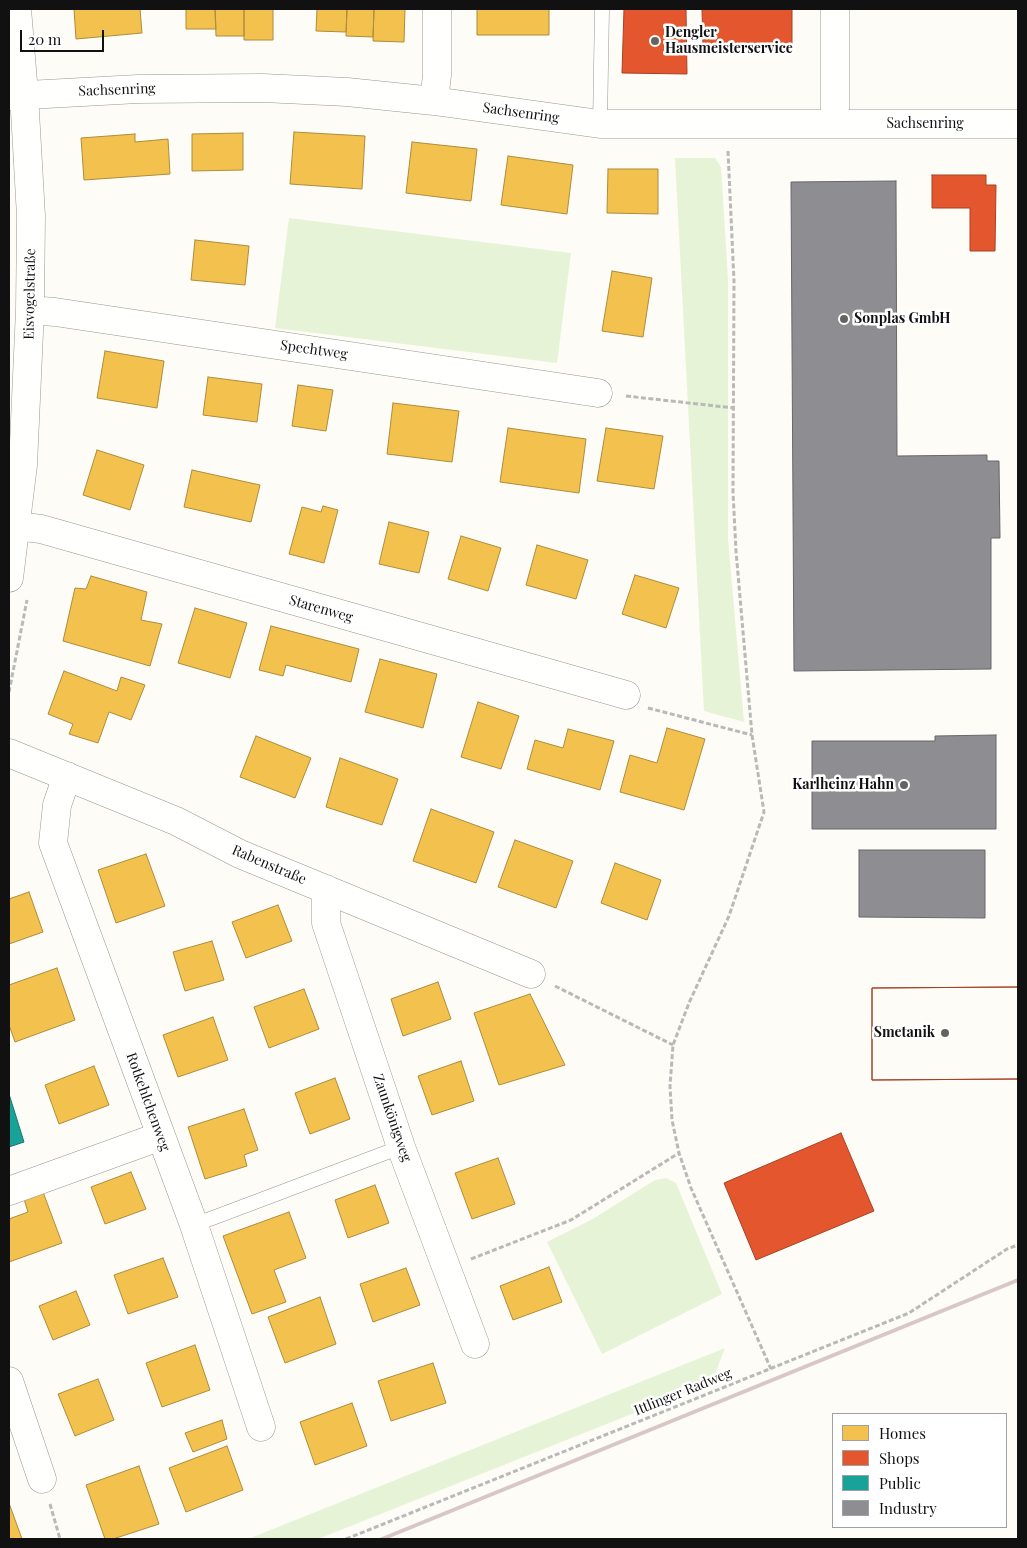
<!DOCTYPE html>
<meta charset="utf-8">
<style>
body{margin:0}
#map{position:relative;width:1027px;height:1548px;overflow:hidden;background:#fdfcf7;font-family:"Playfair Display",serif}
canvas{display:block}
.frame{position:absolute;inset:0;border:10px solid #111;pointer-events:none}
.legend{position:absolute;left:832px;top:1413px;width:175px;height:115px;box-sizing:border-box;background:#fff;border:1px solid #a0a0a0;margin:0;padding:6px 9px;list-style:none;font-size:15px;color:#111}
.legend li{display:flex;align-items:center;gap:10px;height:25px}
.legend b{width:25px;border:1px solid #a0a0a0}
.scale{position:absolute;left:20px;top:30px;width:84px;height:22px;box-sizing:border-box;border:2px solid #111;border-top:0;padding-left:6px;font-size:15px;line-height:18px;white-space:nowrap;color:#111;-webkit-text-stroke:4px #fff;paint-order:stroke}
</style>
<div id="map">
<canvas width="1027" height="1548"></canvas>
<div class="frame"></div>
<ul class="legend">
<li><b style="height:14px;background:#f2c14e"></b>Homes</li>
<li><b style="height:14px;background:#e4572e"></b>Shops</li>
<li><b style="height:14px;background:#17a398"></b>Public</li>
<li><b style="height:14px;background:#8d8d92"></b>Industry</li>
</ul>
<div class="scale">20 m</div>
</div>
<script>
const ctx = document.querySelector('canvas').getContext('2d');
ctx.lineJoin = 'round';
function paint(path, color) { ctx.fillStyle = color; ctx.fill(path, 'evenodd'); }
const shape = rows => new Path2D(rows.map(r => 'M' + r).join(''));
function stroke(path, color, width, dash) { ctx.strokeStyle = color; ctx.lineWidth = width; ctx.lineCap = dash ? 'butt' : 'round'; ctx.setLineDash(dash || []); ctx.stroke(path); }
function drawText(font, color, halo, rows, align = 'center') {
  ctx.font = font + ' "Playfair Display",serif'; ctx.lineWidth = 5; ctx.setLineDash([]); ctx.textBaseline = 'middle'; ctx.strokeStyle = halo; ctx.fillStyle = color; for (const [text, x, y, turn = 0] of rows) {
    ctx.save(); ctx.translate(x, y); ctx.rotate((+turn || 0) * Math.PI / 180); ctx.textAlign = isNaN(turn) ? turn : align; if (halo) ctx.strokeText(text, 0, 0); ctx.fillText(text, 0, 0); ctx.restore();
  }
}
paint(shape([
 [675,158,715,158,721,167,728,280,728,539,744,722,704,711],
 [289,218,571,253,557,363,275,328],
 [666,1178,676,1183,722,1294,602,1354,547,1242,591,1220,655,1180],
 [725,1348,712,1382,318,1539,248,1539]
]), '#e7f3d7');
const homes = shape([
 [74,9,140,9,142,33,76,39,74,9],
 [186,9,215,9,216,29,186,29,186,9],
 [215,9,244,9,244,36,216,36,215,9],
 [244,9,273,9,273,40,244,40,244,9],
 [317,9,347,9,346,32,316,31,317,9],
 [347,9,374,9,373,37,346,36,347,9],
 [374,9,405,9,404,42,373,41,374,9],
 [477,9,549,9,549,35,477,35,477,9],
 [294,132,365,136,362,189,290,184,294,132],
 [243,133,243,170,192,171,192,134,243,133],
 [135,134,135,142,168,139,170,174,84,180,81,138,135,134],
 [412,142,477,149,471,201,406,193,412,142],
 [508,156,573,165,567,214,501,205,508,156],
 [608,169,658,169,658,214,607,213,608,169],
 [195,240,249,246,245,285,191,280,195,240],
 [612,271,652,278,643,337,602,331,612,271],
 [105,351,164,361,157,408,97,398,105,351],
 [208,377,262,384,257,422,203,415,208,377],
 [298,385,333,390,326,431,292,426,298,385],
 [393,403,459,411,452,462,387,454,393,403],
 [508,428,586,439,579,493,500,482,508,428],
 [606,428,663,436,654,489,597,481,606,428],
 [97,450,144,465,130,510,83,495,97,450],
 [192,470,260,485,251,522,184,507,192,470],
 [323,506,338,510,324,563,289,554,302,507,321,512,323,506],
 [389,522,429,532,419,573,379,564,389,522],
 [461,536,501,548,488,591,448,579,461,536],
 [537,545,588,560,576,599,526,585,537,545],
 [635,575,679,588,666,628,622,614,635,575],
 [91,576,147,592,141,620,162,624,150,666,63,641,75,588,86,589,91,576],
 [195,608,247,623,230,678,178,663,195,608],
 [271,626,359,649,351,682,286,665,283,676,259,670,271,626],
 [380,659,437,674,423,728,365,712,380,659],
 [64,671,117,691,121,677,145,685,131,720,109,712,98,743,69,734,73,724,48,714,64,671],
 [478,702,519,716,501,769,461,757,478,702],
 [667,728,705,739,684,810,620,792,630,755,657,763,667,728],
 [568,729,614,741,600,790,527,769,535,740,563,748,568,729],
 [256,736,311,758,295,798,240,777,256,736],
 [340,758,398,779,382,825,326,807,340,758],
 [431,809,494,832,476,883,413,861,431,809],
 [515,840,573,861,556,908,498,887,515,840],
 [146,854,165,906,116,923,98,870,146,854],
 [615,863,661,880,647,920,601,903,615,863],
 [29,892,43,932,9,944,9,899,29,892],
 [278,905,292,941,246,958,232,922,278,905],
 [212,941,224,980,185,991,173,952,212,941],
 [57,968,75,1020,15,1042,9,1025,9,985,57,968],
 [438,982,451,1019,403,1036,391,999,438,982],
 [304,989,319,1029,269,1048,254,1007,304,989],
 [530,994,565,1065,499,1085,474,1013,530,994],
 [213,1017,228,1060,178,1077,163,1035,213,1017],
 [461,1061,474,1101,432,1115,418,1076,461,1061],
 [94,1066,109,1105,59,1124,45,1085,94,1066],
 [335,1078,350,1119,310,1134,295,1093,335,1078],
 [244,1109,258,1150,244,1155,247,1166,205,1179,188,1127,244,1109],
 [498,1158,515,1204,472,1219,455,1173,498,1158],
 [131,1172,146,1209,105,1224,91,1187,131,1172],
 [375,1185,389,1223,348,1238,335,1200,375,1185],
 [43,1192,62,1243,9,1262,9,1219,28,1212,24,1199,43,1192],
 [289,1212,306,1258,274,1270,286,1302,252,1314,223,1236,289,1212],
 [163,1258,178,1297,128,1314,114,1275,163,1258],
 [549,1267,562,1302,513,1320,500,1286,549,1267],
 [406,1268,420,1305,373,1322,360,1284,406,1268],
 [76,1291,90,1325,53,1340,39,1306,76,1291],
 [320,1297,336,1344,285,1363,268,1317,320,1297],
 [195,1345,210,1390,162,1407,146,1363,195,1345],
 [433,1363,446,1403,391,1421,378,1381,433,1363],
 [98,1379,114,1420,75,1436,58,1394,98,1379],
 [352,1403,367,1446,315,1465,300,1422,352,1403],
 [222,1420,227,1439,193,1452,185,1433,222,1420],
 [227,1446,243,1490,186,1512,169,1468,227,1446],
 [139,1466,159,1524,113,1539,105,1539,86,1485,139,1466],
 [9,1503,22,1539,9,1539,9,1503]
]);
paint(homes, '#f2c14e');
stroke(homes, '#ae8c3c', 1);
const shops = shape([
 [624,9,686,9,687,74,622,73,624,9],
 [702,9,792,9,792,46,703,47,702,9],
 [932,175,986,175,986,185,996,185,995,251,970,251,970,208,932,208,932,175],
 [1018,987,1018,1079,872,1080,872,988,1018,987],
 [1018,987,1018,1079,872,1080,872,988,1018,987],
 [841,1133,874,1211,756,1260,724,1183,841,1133]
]);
paint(shops, '#e4572e');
stroke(shops, '#a54225', 1);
const public = shape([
 [9,1094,24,1142,9,1147,9,1094]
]);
paint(public, '#17a398');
stroke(public, '#157770', 1);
const industry = shape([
 [896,181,897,456,987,455,987,461,999,461,1000,538,991,538,991,669,794,671,791,182,896,181],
 [996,735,996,829,812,829,812,741,935,741,935,736,996,735],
 [859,850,985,850,985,918,859,917,859,850]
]);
paint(industry, '#8d8d92');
stroke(industry, '#68686b', 1);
const service = shape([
 [600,124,602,9],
 [194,1225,401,1147]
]);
const minor = shape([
 [9,96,138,89,263,88,347,92,434,101,600,124,1018,124],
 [434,101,437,75,437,9],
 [835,124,835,9],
 [30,310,55,312,598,393],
 [16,526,41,529,626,695],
 [9,578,23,465,30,310,31,216,24,94,17,9],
 [9,753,176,821,240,854,531,974],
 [67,776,57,805,53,843,194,1225,261,1427],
 [326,889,326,923,401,1147,475,1344],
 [9,1191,161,1136],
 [9,1381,42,1479]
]);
stroke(service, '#979795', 15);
stroke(minor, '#979795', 29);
stroke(shape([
 [728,151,734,281,733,492,736,551,752,735,764,812,729,916,689,1003,673,1045,670,1086,672,1120,679,1153,691,1188,771,1369],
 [626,396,734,408],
 [9,692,27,600],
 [648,708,752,735],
 [555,986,673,1045],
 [471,1259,571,1220,679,1153],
 [50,1504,60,1539],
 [346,1539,909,1313,1007,1249,1018,1245]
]), '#b9b9b8', 3, [5, 2.5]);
stroke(service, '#fffffe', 14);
stroke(minor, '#fffffe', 28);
stroke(shape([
 [382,1539,1018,1280]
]), '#d9c6c7', 4);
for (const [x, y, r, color] of [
 [655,41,5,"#646362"],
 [844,319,5,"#646362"],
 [904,785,5,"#646362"],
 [945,1033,5,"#646362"]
]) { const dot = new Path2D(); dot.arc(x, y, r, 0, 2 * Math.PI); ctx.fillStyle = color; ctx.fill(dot); stroke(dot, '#fff', 2); }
drawText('bold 14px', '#111', '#fff', [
 ["Dengler",665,33],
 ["Hausmeisterservice",665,49],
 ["Sonplas GmbH",854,319],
 ["Karlheinz Hahn",894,785,"right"],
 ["Smetanik",935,1033,"right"]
], 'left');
drawText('14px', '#111', '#fff', [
 ["Sachsenring",117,90,-2],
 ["Sachsenring",521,113,8],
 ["Sachsenring",925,124],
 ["Eisvogelstraße",30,294,-89],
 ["Spechtweg",314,350,8],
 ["Starenweg",321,609,16],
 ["Rabenstraße",269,865,23],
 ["Rotkehlchenweg",148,1102,70],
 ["Zaunkönigweg",392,1118,71],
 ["Ittlinger Radweg",683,1392,-22]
]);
</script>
